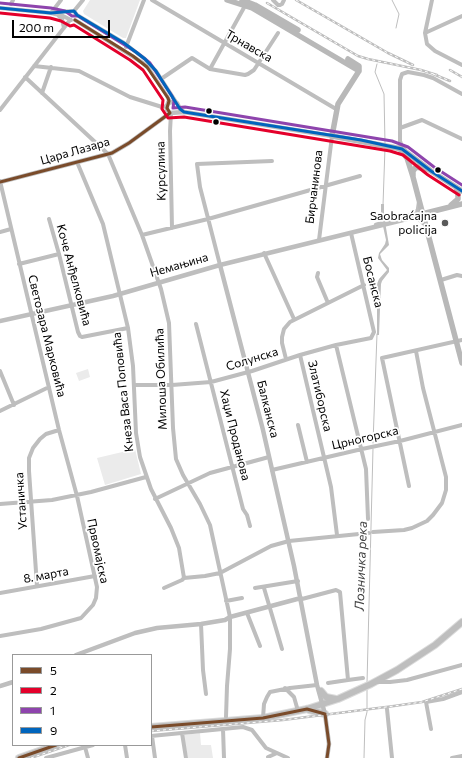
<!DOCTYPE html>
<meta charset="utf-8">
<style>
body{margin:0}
#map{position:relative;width:462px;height:758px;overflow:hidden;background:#fff;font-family:Commissioner,sans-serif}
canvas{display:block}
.legend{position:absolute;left:12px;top:654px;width:140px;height:92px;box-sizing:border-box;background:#fff;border:1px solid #999;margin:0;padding:5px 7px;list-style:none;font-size:12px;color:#000}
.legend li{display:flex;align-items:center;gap:8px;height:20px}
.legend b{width:20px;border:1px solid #999}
.scale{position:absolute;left:12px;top:20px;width:98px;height:18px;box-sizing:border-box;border:2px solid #000;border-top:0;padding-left:5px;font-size:12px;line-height:14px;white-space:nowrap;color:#000;-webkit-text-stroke:3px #fff;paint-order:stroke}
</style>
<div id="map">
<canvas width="462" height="758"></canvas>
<ul class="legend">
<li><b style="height:5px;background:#7a4b2a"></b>5</li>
<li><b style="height:5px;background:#e4002b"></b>2</li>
<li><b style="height:5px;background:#8e44ad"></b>1</li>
<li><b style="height:5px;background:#0065bd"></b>9</li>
</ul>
<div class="scale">200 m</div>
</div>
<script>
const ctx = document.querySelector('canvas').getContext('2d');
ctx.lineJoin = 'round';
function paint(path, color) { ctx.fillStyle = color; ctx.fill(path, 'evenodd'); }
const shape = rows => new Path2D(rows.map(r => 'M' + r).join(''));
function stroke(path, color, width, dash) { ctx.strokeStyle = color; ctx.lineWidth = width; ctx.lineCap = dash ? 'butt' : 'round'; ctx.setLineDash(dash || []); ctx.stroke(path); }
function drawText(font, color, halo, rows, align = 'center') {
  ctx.font = font + ' Commissioner,sans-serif'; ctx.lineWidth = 3.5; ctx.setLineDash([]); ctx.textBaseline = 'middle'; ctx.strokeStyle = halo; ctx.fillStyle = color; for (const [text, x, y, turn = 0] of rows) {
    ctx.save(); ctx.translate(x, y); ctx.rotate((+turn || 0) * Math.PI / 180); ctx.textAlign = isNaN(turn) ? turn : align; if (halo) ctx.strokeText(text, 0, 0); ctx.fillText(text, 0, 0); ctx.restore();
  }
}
paint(shape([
 [90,0,140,0,126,38,123,38,84,14,83,11],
 [88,369,90,377,79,381,76,373],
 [135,449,141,474,105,485,97,458],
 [200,733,201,745,211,745,213,758,188,758,183,735]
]), '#ebebeb');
paint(shape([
 [381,204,384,204,384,216,389,245,380,254,382,260,389,268,389,272,382,281,381,284,379,335,377,335,377,284,379,279,387,270,378,258,379,253,385,244,386,240,381,217]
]), '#bebebe');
stroke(shape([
 [392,0,399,14,396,28],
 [377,64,375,72,384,94,385,143],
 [383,205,385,148],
 [373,443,377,334],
 [367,683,373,449],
 [364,758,365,720,367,712,367,690]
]), '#bebebe', 1);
const primary = shape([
 [321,691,326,697,336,699],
 [307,709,309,710,325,714],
 [151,727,263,718,307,709,338,699,371,684,397,670,435,645,462,622],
 [19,758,56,745]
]);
stroke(primary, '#dbdbdb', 8);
stroke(shape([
 [152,0,336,109],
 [273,0,278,5,280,5,282,4,284,0],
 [432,0,425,33,427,44,435,51,462,65],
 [11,4,13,0],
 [0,8,51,13,63,16,71,20],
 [74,11,77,15,124,43,145,59,156,71,176,102],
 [74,11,83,0],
 [55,12,74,11],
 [51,13,61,0],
 [57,14,62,19,64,28],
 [75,20,143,63,149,69,167,96,169,100,168,103],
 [425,33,462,16],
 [126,47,144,0],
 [34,66,79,71,130,97,162,107,167,106],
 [210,69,246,4],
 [25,77,108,154,142,235,161,289,169,323,173,428,176,459,183,475,200,504,210,525,230,617,230,649,227,686,226,717],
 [161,79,192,58,210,69,245,75,248,74,254,70,278,33],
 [42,93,51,67],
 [0,110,70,20],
 [171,113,170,131,172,228],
 [400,128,422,120,462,139],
 [405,150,402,147,400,141,400,80,402,74,408,72,424,75,433,78,462,94],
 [77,162,103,224,128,328,133,366,136,433,140,457,151,489,171,528,179,548,184,578,182,580,164,588],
 [0,181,59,430,77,496,97,587,96,598,93,605,81,618,41,629,0,636],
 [49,219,59,254,78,332,80,336,82,337,128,328],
 [0,232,11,229],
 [142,235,208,219,360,176],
 [319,240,332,136],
 [264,253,294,319],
 [19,264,59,254],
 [220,265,200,187,197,164,272,161],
 [318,273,317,277,328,303],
 [441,280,457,275,462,276],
 [196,324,243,509,247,515,250,526],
 [336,345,366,469,368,519],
 [300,355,331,487,337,535],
 [286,359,282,343,282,337,284,329,290,322,364,285],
 [0,371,14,405],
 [134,385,172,385,211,382,252,371,300,355,336,345,371,338,374,332,351,233],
 [0,411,49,387],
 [298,425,307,462],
 [272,470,362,449,400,441,462,425],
 [409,486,382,358,462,340],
 [155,499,210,473,269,457],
 [0,504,52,500,91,492,146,477],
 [373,532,404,530,412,528,427,521,433,515,442,503,446,490,446,477,423,388,416,351],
 [184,578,205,576,220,573,271,546,289,541,369,533],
 [37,586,29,471,29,458,33,448,40,439,46,434,59,430],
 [255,588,298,581],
 [264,588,282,649],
 [0,593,95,576],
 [302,599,336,590,340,592,348,680,328,683],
 [226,601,242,598],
 [247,613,260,646],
 [201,624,203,670,206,694],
 [348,680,363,678],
 [377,682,390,682,407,680,462,665],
 [285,688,294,697,298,711],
 [387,709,392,758],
 [263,718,264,704,267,697,270,692,290,688,317,685],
 [223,729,224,758],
 [431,729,426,702,443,699,462,692],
 [182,733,186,758],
 [151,736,243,727,252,730,266,748,288,758],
 [152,736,155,758],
 [125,745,127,758],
 [85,747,88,758],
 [268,757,277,753],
 [46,758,93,745],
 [452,758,462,756]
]), '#bebebe', 4);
stroke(shape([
 [170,113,184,112,332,136],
 [170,113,167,110,167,106,168,103,172,102,177,103,180,109,184,112],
 [0,182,112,153,129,143,170,113],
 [376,225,414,214,418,210,419,203],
 [220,265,263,430,294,566,317,685,325,714,329,744,327,758],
 [0,321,113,296,220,265,415,217],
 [76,655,135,633,157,628,201,624,225,620,230,617,301,598],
 [0,686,13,682]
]), '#bebebe', 4.5);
stroke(shape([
 [227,0,252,8,359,71],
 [242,0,255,5,298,30],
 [348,59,359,66,359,71],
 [359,71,338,104,332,136,402,149,431,171,462,191],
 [399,148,407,158,413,177,462,363],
 [413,176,413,171,416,167,427,169],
 [451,205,458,199,458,193,456,187],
 [422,214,462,204],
 [413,218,418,218,424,223]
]), '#b8b8b8', 5.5);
stroke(primary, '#bebebe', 6);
const rail = shape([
 [296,0,388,53,413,65],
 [267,3,358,56,368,59,421,70,437,75],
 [450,70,462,77],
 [433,74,450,81],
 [151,731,283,720,394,706,422,702,462,689],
 [31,758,69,745]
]);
stroke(rail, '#bebebe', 2.5);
stroke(rail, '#fff', 1, [3]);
stroke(shape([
 [0,182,112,153,129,143,170,113,167,108,169,101,168,98,147,67,133,56,75,20],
 [151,727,263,718,307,709,325,714,329,744,327,758],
 [19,758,56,745]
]), '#7a4b2a', 3);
stroke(shape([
 [0,13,50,18,61,21,70,26,74,25,130,60,143,70,163,100,162,109,168,118,184,117,390,151,403,155,428,175,459,195]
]), '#e4002b', 3);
stroke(shape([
 [0,3,51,8,65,11,72,16,78,16,136,52,150,63,172,96,174,101,173,108,185,107,392,141,408,147,434,167,462,185]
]), '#8e44ad', 3);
stroke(shape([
 [0,8,51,13,74,11,77,15,124,43,145,59,156,71,180,109,184,112,361,140,402,149,431,171,462,191]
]), '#0065bd', 3);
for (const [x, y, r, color] of [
 [209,111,3.5,"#000"],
 [216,122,3.5,"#000"],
 [438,170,3.5,"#000"],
 [445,223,4,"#595959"]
]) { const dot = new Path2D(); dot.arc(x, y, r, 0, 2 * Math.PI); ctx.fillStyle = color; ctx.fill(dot); stroke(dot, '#fff', 1.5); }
drawText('12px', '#000', '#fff', [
 ["Трнавска",249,46,30],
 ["Цара Лазара",75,151,-16],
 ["Курсулина",161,171,-91],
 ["Бирчанинова",314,187,-83],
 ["Немањина",179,265,-16],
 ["Коче Анђелковића",74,275,75],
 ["Босанска",373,282,76],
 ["Светозара Марковића",47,336,76],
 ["Солунска",252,359,-17],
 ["Милоша Обилића",161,379,-92],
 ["Кнеза Васа Поповића",123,392,-96],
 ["Златиборска",320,396,77],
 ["Балканска",268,409,76],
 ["Хаџи Проданова",235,435,76],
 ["Црногорска",365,438,-13],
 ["Устаничка",21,501,-94],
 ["Првомајска",98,551,78],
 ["8. марта",46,575,-10]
]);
drawText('12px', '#000', '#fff', [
 ["Saobraćajna",437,216],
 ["policija",437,230]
], 'right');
drawText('italic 13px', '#434343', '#fff', [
 ["Лозничка река",361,566,-88]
]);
</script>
